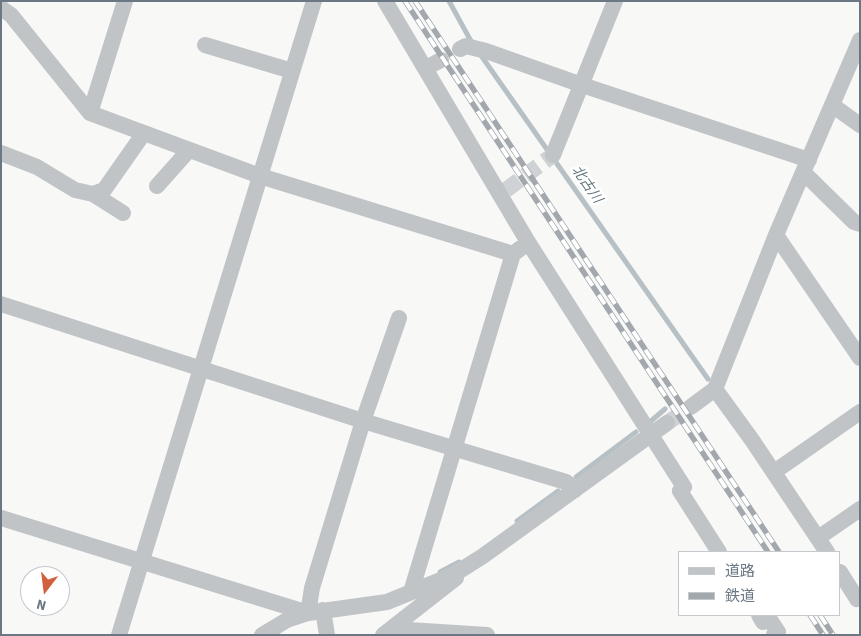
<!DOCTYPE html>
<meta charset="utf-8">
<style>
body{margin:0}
#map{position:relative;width:861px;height:636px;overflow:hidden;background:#f8f8f6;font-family:"Source Sans 3","Noto Sans JP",sans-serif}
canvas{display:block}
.frame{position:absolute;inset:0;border:2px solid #6b7884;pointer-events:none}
.legend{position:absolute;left:678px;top:551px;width:162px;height:65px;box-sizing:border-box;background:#fff;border:1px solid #c4c9ce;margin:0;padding:6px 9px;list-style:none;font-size:15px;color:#6b7884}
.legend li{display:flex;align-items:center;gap:10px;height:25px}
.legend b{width:25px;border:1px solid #c4c9ce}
.north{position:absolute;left:20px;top:566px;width:50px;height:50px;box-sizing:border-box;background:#fff;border:1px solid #c4c9ce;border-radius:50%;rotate:195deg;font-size:14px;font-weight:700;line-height:20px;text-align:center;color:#6b7884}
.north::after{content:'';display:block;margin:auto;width:18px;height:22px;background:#d1613e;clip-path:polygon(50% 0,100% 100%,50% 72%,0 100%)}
</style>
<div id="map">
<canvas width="861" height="636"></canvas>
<div class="frame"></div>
<ul class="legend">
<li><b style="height:6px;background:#c0c4c7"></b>道路</li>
<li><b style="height:6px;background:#a2a8ad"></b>鉄道</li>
</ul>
<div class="north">N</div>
</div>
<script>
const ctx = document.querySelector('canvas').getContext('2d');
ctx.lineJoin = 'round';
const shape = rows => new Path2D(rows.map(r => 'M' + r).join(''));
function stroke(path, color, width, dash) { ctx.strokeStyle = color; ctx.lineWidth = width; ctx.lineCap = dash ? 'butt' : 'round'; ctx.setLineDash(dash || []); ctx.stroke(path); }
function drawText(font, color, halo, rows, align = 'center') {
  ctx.font = font + ' "Source Sans 3","Noto Sans JP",sans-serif'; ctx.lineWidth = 5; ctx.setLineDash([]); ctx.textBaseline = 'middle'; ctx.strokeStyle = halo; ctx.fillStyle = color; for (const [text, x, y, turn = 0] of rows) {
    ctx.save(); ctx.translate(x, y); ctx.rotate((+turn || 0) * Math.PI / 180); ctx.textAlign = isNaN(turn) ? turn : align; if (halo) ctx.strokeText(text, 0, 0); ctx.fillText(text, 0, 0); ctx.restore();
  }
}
stroke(shape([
 [449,1,472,43],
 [480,54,708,379],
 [651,421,665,409],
 [576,477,636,432],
 [517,521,558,491],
 [440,572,459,562]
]), '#b7c1c5', 5);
stroke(shape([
 [506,190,553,155],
 [667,423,692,406]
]), '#ced2d4', 16, [16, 8]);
stroke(shape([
 [385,1,528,242,684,487,680,491,719,552],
 [1,8,11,15,90,113,260,176,513,254],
 [205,45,292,71],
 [460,49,466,46,486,51,582,85,809,160],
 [426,68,441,60],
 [832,105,860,125],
 [90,113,125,1],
 [1,153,37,167,75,190,93,194,104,190,144,133],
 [553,155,615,1],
 [803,172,854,222,860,224],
 [157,186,189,150],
 [93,194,123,213],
 [776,235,860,358],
 [1,304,363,421,566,482,575,490],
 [715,389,752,440,827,552],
 [692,406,715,389,776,235,860,40],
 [774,472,860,412],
 [1,518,308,613,312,588,363,421,399,318],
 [818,538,860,509],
 [840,572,857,599,860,598],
 [411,592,513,254,521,248],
 [323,610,327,635],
 [759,615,763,622,768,617,778,632,774,635],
 [387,632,409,630,487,635],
 [119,635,314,1],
 [262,635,287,620,308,613,387,602,453,575,483,556,667,423],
 [383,635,456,578]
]), '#c0c4c7', 16);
const rail = shape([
 [405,1,768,552],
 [415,1,779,552],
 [810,615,823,635],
 [820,615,833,635]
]);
stroke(rail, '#a2a8ad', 5.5);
stroke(rail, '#fff', 4, [11]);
drawText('italic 14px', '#67787f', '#fff', [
 ["北古川",586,185,55]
]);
</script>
